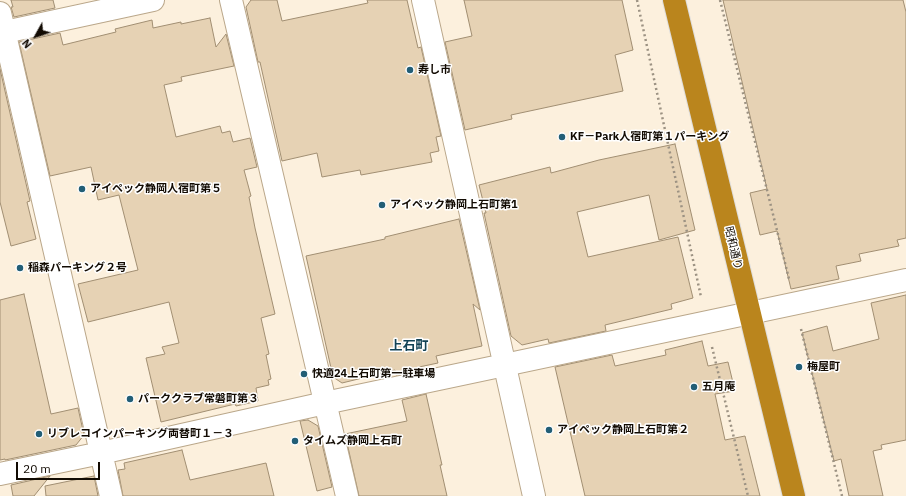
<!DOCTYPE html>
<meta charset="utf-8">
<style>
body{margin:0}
#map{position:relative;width:906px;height:496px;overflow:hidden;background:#fcf0dd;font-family:"IBM Plex Sans",sans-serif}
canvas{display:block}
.north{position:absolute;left:16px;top:16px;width:40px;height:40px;-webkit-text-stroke:3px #fff;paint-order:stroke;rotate:230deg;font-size:11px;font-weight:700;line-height:16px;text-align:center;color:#120b03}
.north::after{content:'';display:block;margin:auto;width:14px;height:18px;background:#120b03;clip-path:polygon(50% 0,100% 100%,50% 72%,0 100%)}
.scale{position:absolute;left:16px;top:462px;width:84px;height:18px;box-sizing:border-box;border:2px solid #120b03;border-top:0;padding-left:5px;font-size:12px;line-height:14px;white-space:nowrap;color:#120b03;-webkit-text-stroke:3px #fff;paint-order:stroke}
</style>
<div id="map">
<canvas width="906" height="496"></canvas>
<div class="north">N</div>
<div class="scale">20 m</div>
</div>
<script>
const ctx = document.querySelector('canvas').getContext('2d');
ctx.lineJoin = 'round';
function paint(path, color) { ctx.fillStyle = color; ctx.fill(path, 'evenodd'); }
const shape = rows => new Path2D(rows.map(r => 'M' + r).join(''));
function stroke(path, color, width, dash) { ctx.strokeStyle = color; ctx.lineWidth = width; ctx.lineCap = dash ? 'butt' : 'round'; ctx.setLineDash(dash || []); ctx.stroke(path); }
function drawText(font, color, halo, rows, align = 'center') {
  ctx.font = font + ' "IBM Plex Sans","Noto Sans JP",sans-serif'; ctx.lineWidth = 3; ctx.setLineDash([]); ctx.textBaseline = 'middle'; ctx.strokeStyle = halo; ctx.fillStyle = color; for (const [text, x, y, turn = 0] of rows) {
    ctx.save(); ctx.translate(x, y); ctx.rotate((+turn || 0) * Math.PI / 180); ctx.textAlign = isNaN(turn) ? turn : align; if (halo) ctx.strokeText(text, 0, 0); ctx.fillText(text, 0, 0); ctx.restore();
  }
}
const building = shape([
 [11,0,53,0,55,8,14,17,11,7,13,7,11,0],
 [251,0,277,0,282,21,368,3,367,0,407,0,418,48,421,47,441,136,436,137,439,151,430,153,432,162,361,175,360,170,322,177,317,153,282,161,260,62,258,62,246,7,251,0],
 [464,0,622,0,633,50,615,55,623,91,511,115,512,119,465,130,445,42,472,36,464,0],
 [723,0,903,0,906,12,906,238,897,240,899,246,859,254,861,261,836,266,839,279,791,289,777,231,760,235,750,193,767,189,723,0],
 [210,18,216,47,226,34,234,66,181,77,182,81,164,85,176,137,220,126,222,133,230,131,233,142,250,138,257,167,244,170,251,196,249,197,255,228,275,314,261,318,269,354,266,355,271,379,268,380,269,385,256,388,258,401,236,406,235,404,161,422,146,358,165,354,162,347,179,343,169,302,88,322,78,284,138,270,119,195,98,200,91,167,50,176,19,42,60,33,63,45,116,32,115,29,152,20,153,28,181,22,181,24,210,18],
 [0,69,30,201,27,202,36,239,11,246,0,202,0,69],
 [675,144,695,230,659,240,649,195,577,212,588,257,678,237,693,298,671,304,672,309,605,325,606,331,549,343,548,339,522,345,511,336,484,213,486,213,479,185,550,167,551,173,599,160,675,144],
 [459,219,480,310,473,304,482,346,436,356,438,363,419,367,420,370,396,375,395,370,342,383,333,377,306,256,385,239,385,237,459,219],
 [24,294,51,414,78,408,84,435,76,445,5,460,5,459,0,460,0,300,24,294],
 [906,295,906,440,881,445,882,449,873,451,883,496,849,496,841,459,834,461,802,333,827,326,833,351,879,339,871,303,906,295],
 [702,341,708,366,728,362,735,391,715,394,725,440,745,436,760,496,585,496,555,367,612,355,615,366,666,355,665,350,702,341],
 [426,394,442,465,440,465,447,496,359,496,345,434,407,421,402,400,426,394],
 [308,420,318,426,332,487,317,491,300,421,308,420],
 [182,450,190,480,266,463,274,496,123,496,118,470,125,469,124,463,182,450],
 [50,476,34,496,13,496,11,485,50,476],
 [94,476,98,496,46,496,45,486,94,476]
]);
paint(building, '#e6d2b4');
stroke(building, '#a18e72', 1);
const minor = shape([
 [231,0,347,496],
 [423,0,534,496],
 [0,13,111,496],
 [0,33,153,0],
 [0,474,101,453,325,403,906,280]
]);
const highway = shape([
 [674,0,794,496]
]);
stroke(minor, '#baa78a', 24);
stroke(highway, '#dedddc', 24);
stroke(shape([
 [637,0,701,297],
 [720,0,789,279],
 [801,329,842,496],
 [712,347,748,496]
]), '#9c9283', 2.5, [2, 3]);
stroke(minor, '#fff', 22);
stroke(highway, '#ba851d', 22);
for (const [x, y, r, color] of [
 [410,70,4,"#225e76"],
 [562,137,4,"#225e76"],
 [82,189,4,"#225e76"],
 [382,205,4,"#225e76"],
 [20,268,4,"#225e76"],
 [799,367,4,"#225e76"],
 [304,374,4,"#225e76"],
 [694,387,4,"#225e76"],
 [130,399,4,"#225e76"],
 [549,430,4,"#225e76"],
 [39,434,4,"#225e76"],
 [295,441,4,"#225e76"]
]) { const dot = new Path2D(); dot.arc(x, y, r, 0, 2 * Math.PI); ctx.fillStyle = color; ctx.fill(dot); stroke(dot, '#fff', 1.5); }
drawText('bold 11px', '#120b03', '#fff', [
 ["寿し市",418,70],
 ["KF－Park人宿町第１パーキング",570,137],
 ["アイペック静岡人宿町第５",90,189],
 ["アイペック静岡上石町第1",390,205],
 ["稲森パーキング２号",28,268],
 ["梅屋町",807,367],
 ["快適24上石町第一駐車場",312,374],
 ["五月庵",702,387],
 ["パーククラブ常磐町第３",138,399],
 ["アイペック静岡上石町第２",557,430],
 ["リブレコインパーキング両替町１－３",47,434],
 ["タイムズ静岡上石町",303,441]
], 'left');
drawText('11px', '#120b03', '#fff', [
 ["昭和通り",733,248,77]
]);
drawText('bold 13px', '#124255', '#fff', [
 ["上石町",409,346]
]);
</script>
